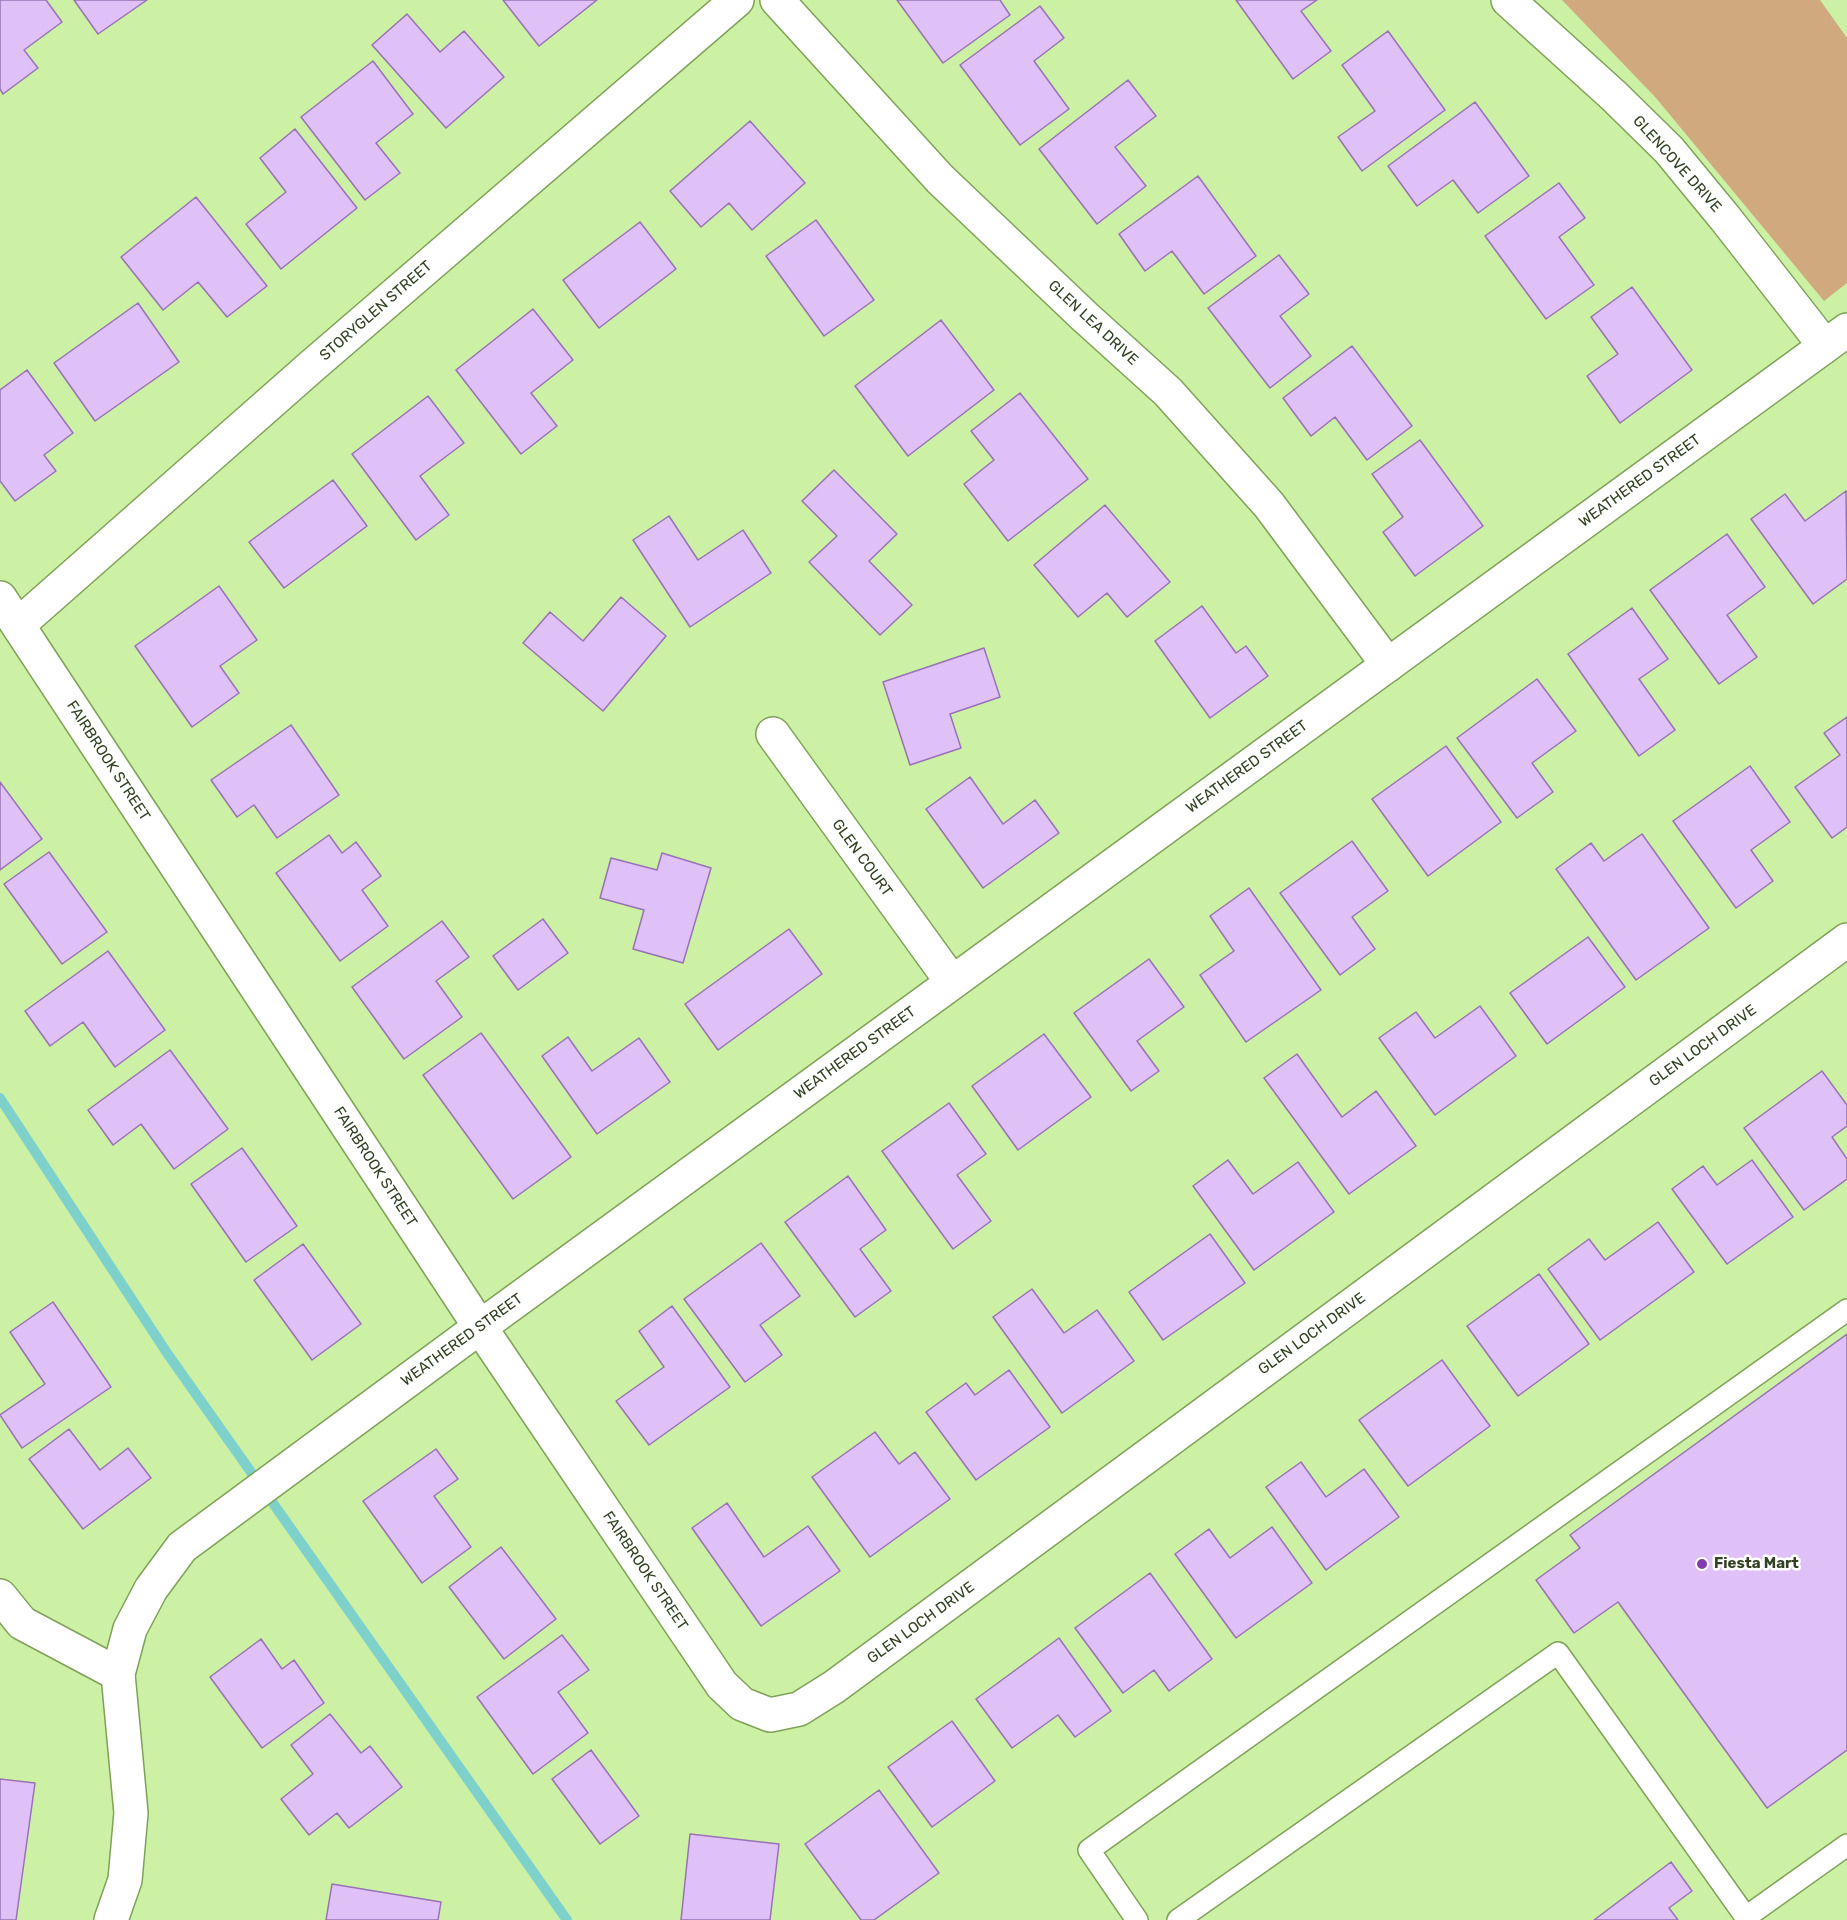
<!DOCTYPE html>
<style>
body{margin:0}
canvas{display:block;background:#ccf1a5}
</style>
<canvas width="1847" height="1920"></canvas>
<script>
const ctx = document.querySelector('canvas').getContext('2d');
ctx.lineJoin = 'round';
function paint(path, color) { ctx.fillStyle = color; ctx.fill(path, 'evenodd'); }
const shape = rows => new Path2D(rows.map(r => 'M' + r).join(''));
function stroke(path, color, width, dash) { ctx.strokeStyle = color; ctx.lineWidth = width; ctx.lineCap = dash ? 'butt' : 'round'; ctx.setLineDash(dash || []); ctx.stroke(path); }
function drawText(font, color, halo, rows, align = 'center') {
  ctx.font = font + ' Rubik,sans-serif'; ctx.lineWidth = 5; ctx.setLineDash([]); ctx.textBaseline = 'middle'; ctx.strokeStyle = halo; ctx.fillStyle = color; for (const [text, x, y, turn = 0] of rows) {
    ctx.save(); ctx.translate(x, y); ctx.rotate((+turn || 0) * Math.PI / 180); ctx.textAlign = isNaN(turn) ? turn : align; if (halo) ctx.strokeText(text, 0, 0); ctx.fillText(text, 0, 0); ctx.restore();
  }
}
paint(shape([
 [1562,0,1820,0,1847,38,1847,283,1824,301,1656,98]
]), '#d0a97e');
stroke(shape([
 [0,1098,167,1353,567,1920]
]), '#7ed1cb', 10);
const building = shape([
 [0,0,46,0,62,22,24,50,38,68,3,94,0,89,0,0],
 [74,0,147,0,98,34,74,0],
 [503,0,597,0,539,46,503,0],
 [897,0,1000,0,1010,15,943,63,897,0],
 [1236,0,1317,0,1301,11,1331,51,1293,79,1236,0],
 [1040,6,1064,38,1034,61,1069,109,1020,145,960,65,1040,6],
 [407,14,440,52,464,31,504,77,446,128,372,45,407,14],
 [1388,31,1445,110,1362,171,1338,137,1375,111,1342,65,1388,31],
 [373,61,413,114,376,143,400,173,365,200,301,117,373,61],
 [1128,80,1156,116,1115,147,1146,186,1097,224,1039,149,1128,80],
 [1475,102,1529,176,1478,213,1453,180,1417,206,1388,166,1475,102],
 [750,121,805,183,752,230,729,203,701,227,670,191,750,121],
 [295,129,357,208,281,269,246,224,286,192,260,158,295,129],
 [1198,176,1256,256,1204,294,1172,251,1145,271,1119,234,1198,176],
 [1559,183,1585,218,1559,237,1594,285,1546,319,1485,236,1559,183],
 [196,197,267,286,227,317,198,282,163,310,121,257,196,197],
 [816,220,874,300,824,336,766,256,816,220],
 [640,222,676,269,599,328,563,280,640,222],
 [1279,255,1309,294,1280,316,1311,356,1270,388,1208,308,1279,255],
 [1632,287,1692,370,1620,423,1587,376,1618,354,1591,317,1632,287],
 [138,303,179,362,95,421,54,363,138,303],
 [533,309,573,360,531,393,557,426,521,454,456,370,533,309],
 [941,320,994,390,908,456,855,386,941,320],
 [1352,346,1412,426,1367,460,1335,417,1311,436,1283,398,1352,346],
 [27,370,73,433,44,455,56,471,15,501,0,481,0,390,27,370],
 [1020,393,1088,479,1008,541,964,484,994,460,971,431,1020,393],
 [428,396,464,443,420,476,449,515,416,540,352,454,428,396],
 [1420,440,1483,526,1415,576,1383,532,1403,517,1372,474,1420,440],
 [834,470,897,534,869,561,912,605,880,635,809,562,837,536,802,501,834,470],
 [333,480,367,526,284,588,249,542,333,480],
 [1846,491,1847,579,1813,604,1751,519,1785,494,1805,521,1846,491],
 [1105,505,1170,582,1127,617,1107,593,1078,617,1034,565,1105,505],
 [669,516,698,560,743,530,771,573,690,627,633,540,669,516],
 [1727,534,1765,587,1727,615,1757,657,1719,684,1650,590,1727,534],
 [219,586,257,640,220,666,239,693,192,727,135,646,219,586],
 [621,597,666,636,603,711,523,643,550,612,583,641,621,597],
 [1202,606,1236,653,1246,646,1268,676,1210,718,1155,641,1202,606],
 [1632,608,1668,659,1639,679,1675,730,1639,756,1568,654,1632,608],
 [984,648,1000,697,950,714,961,748,910,765,883,682,984,648],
 [1537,679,1576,731,1532,763,1553,792,1517,818,1457,738,1537,679],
 [1847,717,1847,827,1832,838,1795,787,1840,755,1824,733,1847,717],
 [291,725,339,795,277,838,254,805,237,817,211,780,291,725],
 [1446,746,1501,822,1428,876,1372,799,1446,746],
 [1750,766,1790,822,1751,850,1773,881,1736,908,1673,821,1750,766],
 [970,777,1003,824,1035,800,1059,833,983,888,926,809,970,777],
 [0,782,42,839,0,870,0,782],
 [1642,834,1709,928,1636,980,1556,869,1591,843,1604,861,1642,834],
 [329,835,342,853,356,842,381,876,362,890,388,926,340,961,276,873,329,835],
 [1352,841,1388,891,1352,917,1375,949,1340,975,1280,893,1352,841],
 [49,852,107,932,62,964,4,884,49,852],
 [662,853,711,868,683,963,633,949,644,910,600,898,611,858,657,870,662,853],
 [1249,888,1321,990,1246,1042,1200,975,1234,951,1210,916,1249,888],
 [543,919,568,953,518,990,493,956,543,919],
 [442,921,469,957,436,981,462,1017,404,1059,352,987,442,921],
 [789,929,822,974,718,1050,685,1004,789,929],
 [1588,937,1625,987,1547,1044,1510,993,1588,937],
 [108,951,165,1030,115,1067,83,1022,50,1046,25,1011,108,951],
 [1149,959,1184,1007,1137,1041,1159,1071,1131,1091,1074,1013,1149,959],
 [1480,1006,1516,1056,1435,1115,1379,1038,1416,1012,1435,1038,1480,1006],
 [481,1033,571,1157,513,1199,423,1075,481,1033],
 [1044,1034,1091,1097,1018,1150,972,1086,1044,1034],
 [568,1037,592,1071,639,1038,670,1082,597,1134,542,1056,568,1037],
 [170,1050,228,1129,174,1169,141,1124,113,1145,88,1110,170,1050],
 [1297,1054,1342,1117,1376,1091,1416,1146,1349,1194,1264,1078,1297,1054],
 [1822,1071,1847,1105,1847,1126,1832,1137,1847,1159,1847,1179,1804,1210,1744,1128,1822,1071],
 [949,1103,986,1154,957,1175,991,1221,953,1249,882,1151,949,1103],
 [242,1148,297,1226,246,1262,191,1184,242,1148],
 [1228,1160,1253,1194,1298,1162,1334,1212,1254,1270,1193,1186,1228,1160],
 [1752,1160,1793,1217,1727,1264,1672,1189,1703,1166,1717,1185,1752,1160],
 [848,1176,886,1230,860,1249,891,1291,855,1317,785,1222,848,1176],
 [1658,1222,1694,1272,1600,1340,1548,1269,1589,1239,1605,1260,1658,1222],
 [1210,1234,1245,1283,1163,1340,1129,1292,1210,1234],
 [761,1243,800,1296,760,1325,782,1355,745,1382,684,1299,761,1243],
 [303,1244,361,1324,312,1360,254,1280,303,1244],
 [1539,1274,1589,1344,1518,1396,1467,1326,1539,1274],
 [1032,1289,1064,1333,1097,1310,1134,1361,1062,1413,993,1317,1032,1289],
 [53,1302,111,1387,22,1448,0,1415,45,1384,10,1332,53,1302],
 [672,1306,730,1387,649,1445,616,1401,664,1367,639,1331,672,1306],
 [1847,1334,1847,1750,1767,1808,1618,1602,1574,1633,1536,1580,1580,1548,1570,1535,1847,1334],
 [1442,1360,1490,1426,1408,1486,1359,1420,1442,1360],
 [1009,1370,1050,1427,976,1480,926,1412,966,1383,975,1395,1009,1370],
 [69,1429,100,1470,128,1448,151,1478,83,1529,29,1459,69,1429],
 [875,1432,899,1464,915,1452,950,1499,870,1557,812,1477,875,1432],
 [436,1449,458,1479,434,1496,471,1547,422,1583,363,1501,436,1449],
 [1301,1462,1326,1497,1364,1469,1399,1517,1326,1570,1266,1487,1301,1462],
 [727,1503,764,1557,808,1526,840,1571,761,1626,692,1528,727,1503],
 [1272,1527,1312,1583,1236,1638,1175,1554,1209,1529,1230,1558,1272,1527],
 [501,1547,556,1619,504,1659,449,1587,501,1547],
 [1150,1573,1212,1659,1169,1691,1154,1670,1123,1693,1075,1628,1150,1573],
 [562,1635,589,1670,558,1692,588,1733,533,1774,477,1697,562,1635],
 [1059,1638,1111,1711,1075,1737,1058,1715,1012,1748,976,1699,1059,1638],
 [261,1639,282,1669,294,1660,324,1703,262,1748,210,1677,261,1639],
 [330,1714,361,1753,370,1746,402,1787,349,1828,337,1813,309,1835,281,1799,313,1774,291,1745,330,1714],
 [952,1721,995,1781,932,1827,888,1767,952,1721],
 [591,1750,639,1816,600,1844,552,1779,591,1750],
 [0,1779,35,1783,16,1920,0,1920,0,1779],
 [879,1790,939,1873,874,1920,861,1920,805,1844,879,1790],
 [690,1834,779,1844,770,1920,681,1920,690,1834],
 [1671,1862,1692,1891,1669,1908,1678,1920,1594,1920,1671,1862],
 [332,1884,441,1902,438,1920,326,1920,332,1884]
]);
paint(building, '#dfc0f7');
stroke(building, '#9872b5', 1.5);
const service = shape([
 [1746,1917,1847,1845],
 [1137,1920,1089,1850,1847,1310],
 [1178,1920,1558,1653,1748,1920]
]);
const minor = shape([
 [777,0,940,179,1084,316,1168,392,1269,505,1388,665],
 [1508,0,1614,96,1669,150,1725,218,1825,346],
 [0,598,480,1327,722,1685,742,1704,770,1715,799,1709,834,1687,1847,940],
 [18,625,312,366,737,0],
 [773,734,952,982],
 [0,1596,22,1623,118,1674]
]);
const tertiary = shape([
 [111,1920,125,1880,131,1813,118,1674,130,1629,151,1589,182,1547,480,1327,1847,330]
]);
stroke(service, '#7fa159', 24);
stroke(minor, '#7fa159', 36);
stroke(tertiary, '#7fa159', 36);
stroke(service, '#fff', 21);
stroke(minor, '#fff', 33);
stroke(tertiary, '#fff', 33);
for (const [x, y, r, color] of [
 [1702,1564,6,"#823bae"]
]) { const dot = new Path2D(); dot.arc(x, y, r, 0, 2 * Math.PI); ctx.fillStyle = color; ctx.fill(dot); stroke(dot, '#fff', 2); }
drawText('15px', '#324122', '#fff', [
 ["GLENCOVE DRIVE",1677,164,48],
 ["STORYGLEN STREET",376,311,-41],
 ["GLEN LEA DRIVE",1093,323,43],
 ["WEATHERED STREET",1640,481,-36],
 ["FAIRBROOK STREET",108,761,57],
 ["WEATHERED STREET",1247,767,-36],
 ["GLEN COURT",862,858,54],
 ["GLEN LOCH DRIVE",1703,1046,-36],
 ["WEATHERED STREET",855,1053,-36],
 ["FAIRBROOK STREET",375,1167,57],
 ["GLEN LOCH DRIVE",1312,1334,-36],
 ["WEATHERED STREET",462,1340,-36],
 ["FAIRBROOK STREET",645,1571,56],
 ["GLEN LOCH DRIVE",921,1623,-36]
]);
drawText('bold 15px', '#324122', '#fff', [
 ["Fiesta Mart",1714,1564]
], 'left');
</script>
